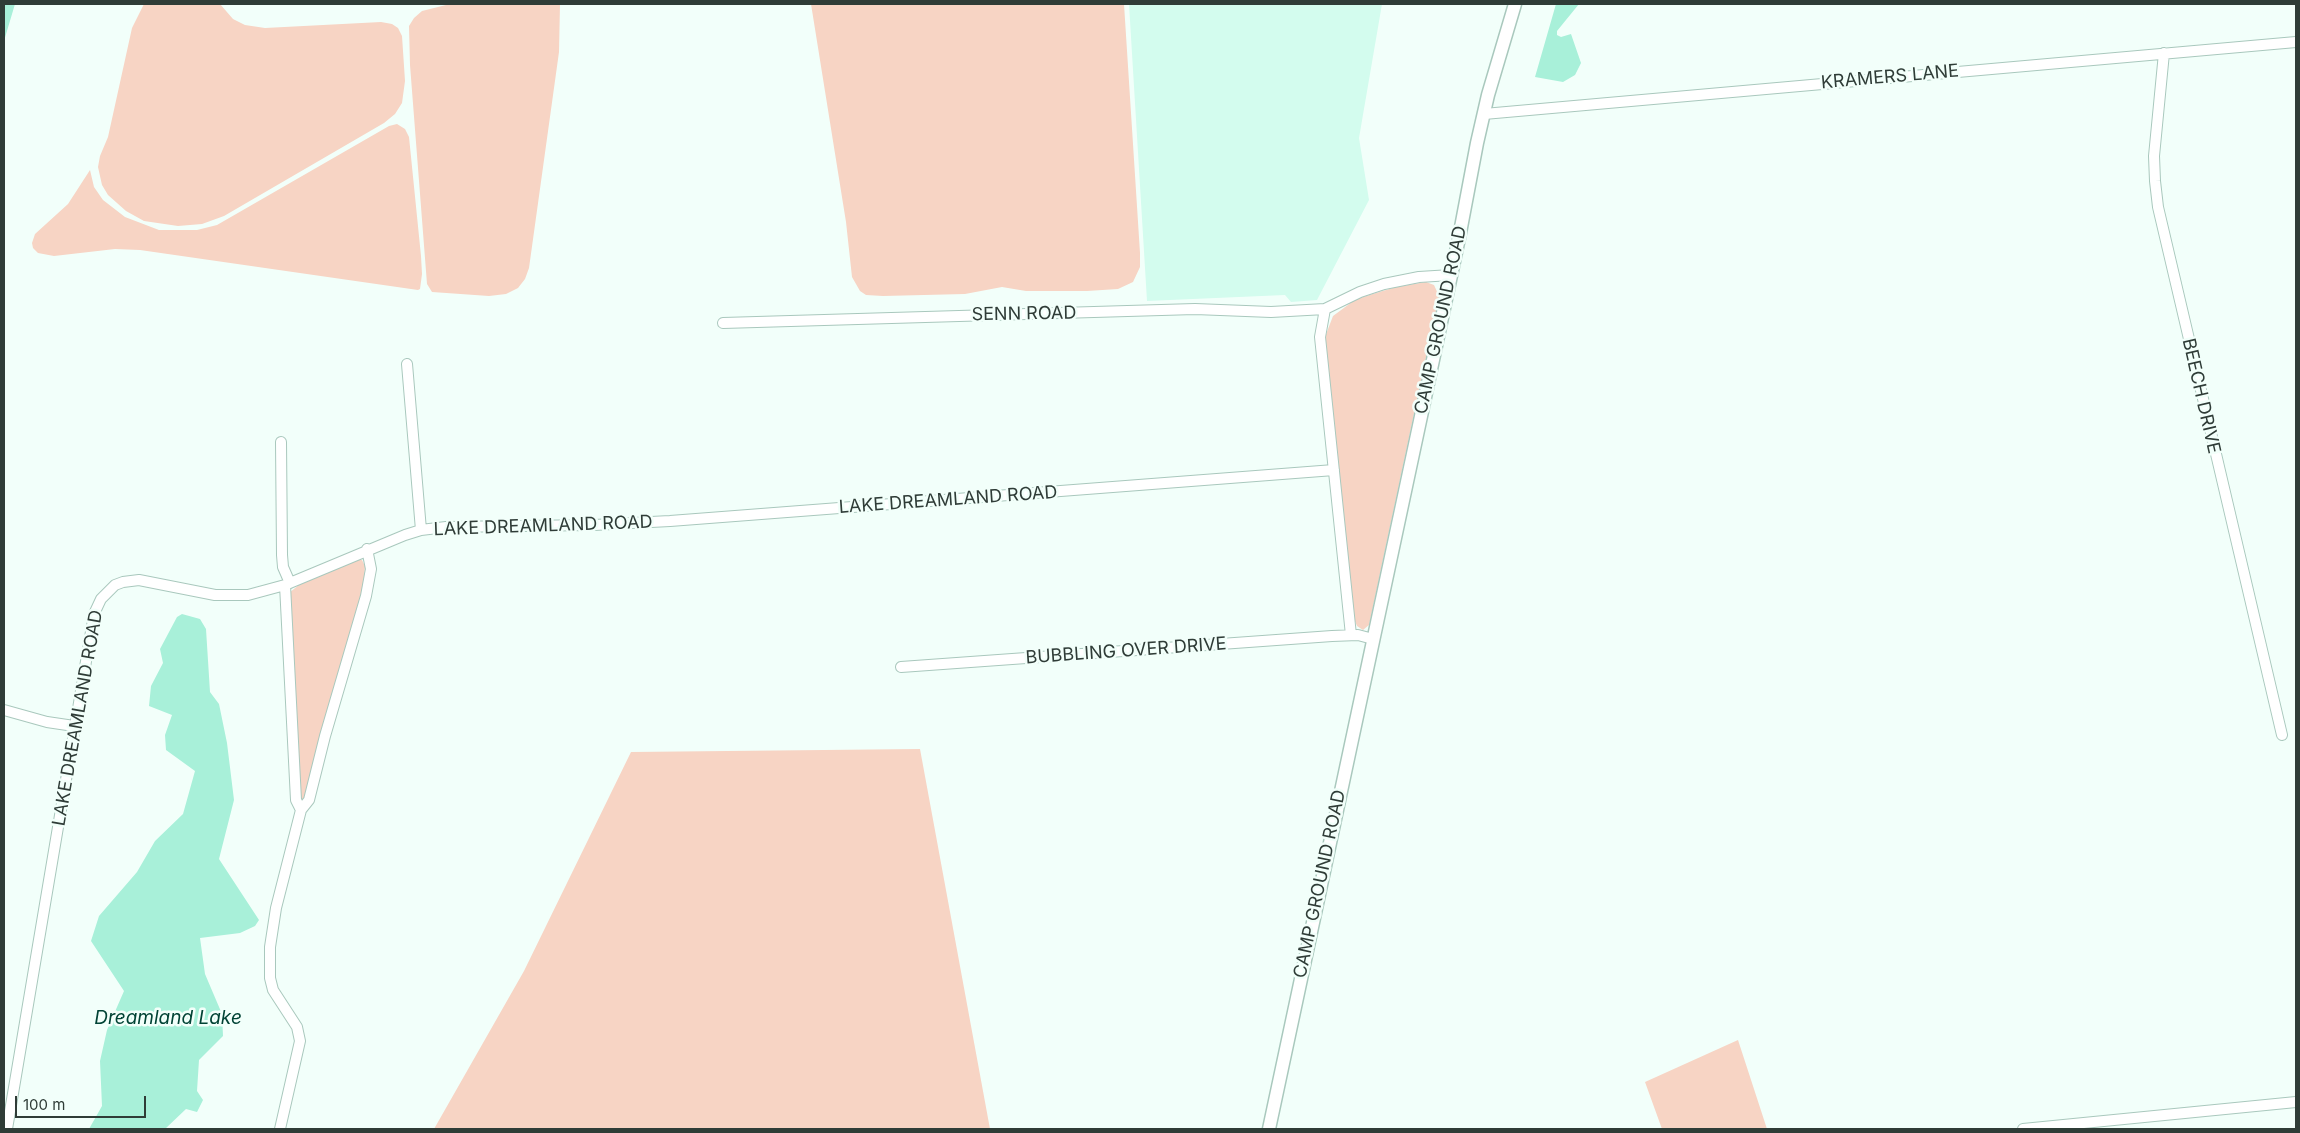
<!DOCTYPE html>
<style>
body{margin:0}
#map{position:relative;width:2300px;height:1133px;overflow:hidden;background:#f2fffa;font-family:Inter,sans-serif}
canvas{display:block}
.frame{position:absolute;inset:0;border:5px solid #2f3c37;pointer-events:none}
.scale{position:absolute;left:15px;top:1096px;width:131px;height:22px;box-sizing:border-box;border:2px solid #2f3c37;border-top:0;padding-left:6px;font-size:15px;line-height:18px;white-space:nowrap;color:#2f3c37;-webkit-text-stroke:4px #f2fffa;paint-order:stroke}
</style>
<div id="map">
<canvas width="2300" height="1133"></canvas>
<div class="frame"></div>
<div class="scale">100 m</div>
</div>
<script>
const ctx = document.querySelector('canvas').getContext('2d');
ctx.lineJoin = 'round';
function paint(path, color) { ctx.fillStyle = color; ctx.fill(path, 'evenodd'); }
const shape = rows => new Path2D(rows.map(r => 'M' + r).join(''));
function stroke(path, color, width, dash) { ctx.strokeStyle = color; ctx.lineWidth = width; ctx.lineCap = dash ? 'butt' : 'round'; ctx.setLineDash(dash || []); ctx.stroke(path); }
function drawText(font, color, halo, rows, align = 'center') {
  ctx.font = font + ' Inter,sans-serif'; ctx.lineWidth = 5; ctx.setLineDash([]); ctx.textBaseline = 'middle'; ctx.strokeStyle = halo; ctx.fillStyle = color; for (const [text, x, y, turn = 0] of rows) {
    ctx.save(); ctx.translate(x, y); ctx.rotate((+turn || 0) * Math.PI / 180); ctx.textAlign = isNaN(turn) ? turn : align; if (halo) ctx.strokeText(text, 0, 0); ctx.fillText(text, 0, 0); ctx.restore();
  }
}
paint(shape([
 [1129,4,1382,4,1359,138,1369,200,1317,300,1291,302,1285,295,1147,301]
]), '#d3fcee');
paint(shape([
 [144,4,220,4,233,19,245,25,265,28,381,22,392,24,398,28,402,36,405,81,402,103,395,114,384,123,224,216,202,224,178,226,144,221,126,211,108,195,102,185,98,167,100,156,108,137,132,28],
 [450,4,560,4,559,52,529,268,525,279,518,288,506,294,489,296,432,292,427,284,410,65,409,26,414,18,422,11],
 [811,4,1124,4,1140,253,1140,267,1133,282,1118,289,1087,291,1026,291,1002,287,965,294,883,296,866,295,860,291,852,277,846,222],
 [397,124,405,129,409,137,421,256,422,274,420,289,418,290,140,250,115,249,54,256,38,253,33,248,32,243,35,234,68,204,90,170,94,187,103,200,125,217,159,230,197,230,217,225,389,126],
 [1426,282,1434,285,1439,296,1369,625,1363,630,1357,626,1352,614,1325,337,1333,316,1356,299,1396,287],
 [358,559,362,560,365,566,364,584,304,800,301,800,289,593,300,584],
 [920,749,990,1129,434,1129,524,971,631,752],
 [1738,1040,1767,1129,1662,1129,1645,1082]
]), '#f7d4c4');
paint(shape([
 [4,4,15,4,4,41],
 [1556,4,1579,4,1557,31,1557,35,1561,37,1571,34,1581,63,1575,75,1563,82,1535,77],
 [182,614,200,619,206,629,210,692,219,704,227,743,234,800,219,859,259,920,255,926,240,933,200,938,205,974,222,1014,223,1036,199,1060,197,1091,203,1100,197,1112,186,1109,165,1129,89,1129,102,1106,100,1061,107,1030,124,991,91,941,99,916,137,872,155,841,183,814,195,771,166,750,165,735,172,715,149,706,151,686,163,663,160,649,177,617]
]), '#a8f0d9');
const minor = shape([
 [2164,53,2154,156,2155,181,2158,207,2282,735],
 [1484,114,2296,42],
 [1325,309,1320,337,1351,635],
 [723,323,1195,309,1271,312,1325,309,1360,292,1384,284,1419,277,1451,275],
 [407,364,421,530],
 [281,442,282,555,283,567,290,583],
 [901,667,1332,636,1358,635,1373,639],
 [4,710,47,722,74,726],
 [301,810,309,800,325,736,366,596,371,569,367,549],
 [7,1129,94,614,101,599,115,585,123,582,139,580,215,595,248,595,285,585,405,535,421,530,446,527,594,525,670,521,1334,470],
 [280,1129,300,1041,297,1027,273,990,270,978,270,947,276,908,301,810,296,800,285,585],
 [2023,1129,2296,1102]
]);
const tertiary = shape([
 [1269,1129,1459,238,1477,143,1488,95,1515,4]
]);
stroke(minor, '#a9c8bd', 12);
stroke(tertiary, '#a9c8bd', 15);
stroke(minor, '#fff', 10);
stroke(tertiary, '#fff', 12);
drawText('18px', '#2f3c37', '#f2fffa', [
 ["KRAMERS LANE",1890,77,-5],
 ["SENN ROAD",1024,314,-1],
 ["CAMP GROUND ROAD",1441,320,-78],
 ["BEECH DRIVE",2201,396,77],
 ["LAKE DREAMLAND ROAD",948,500,-4],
 ["LAKE DREAMLAND ROAD",543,526,-2],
 ["BUBBLING OVER DRIVE",1126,651,-4],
 ["LAKE DREAMLAND ROAD",78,718,-80],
 ["CAMP GROUND ROAD",1320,884,-78]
]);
drawText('italic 19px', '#014335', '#f2fffa', [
 ["Dreamland Lake",168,1018]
]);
</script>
